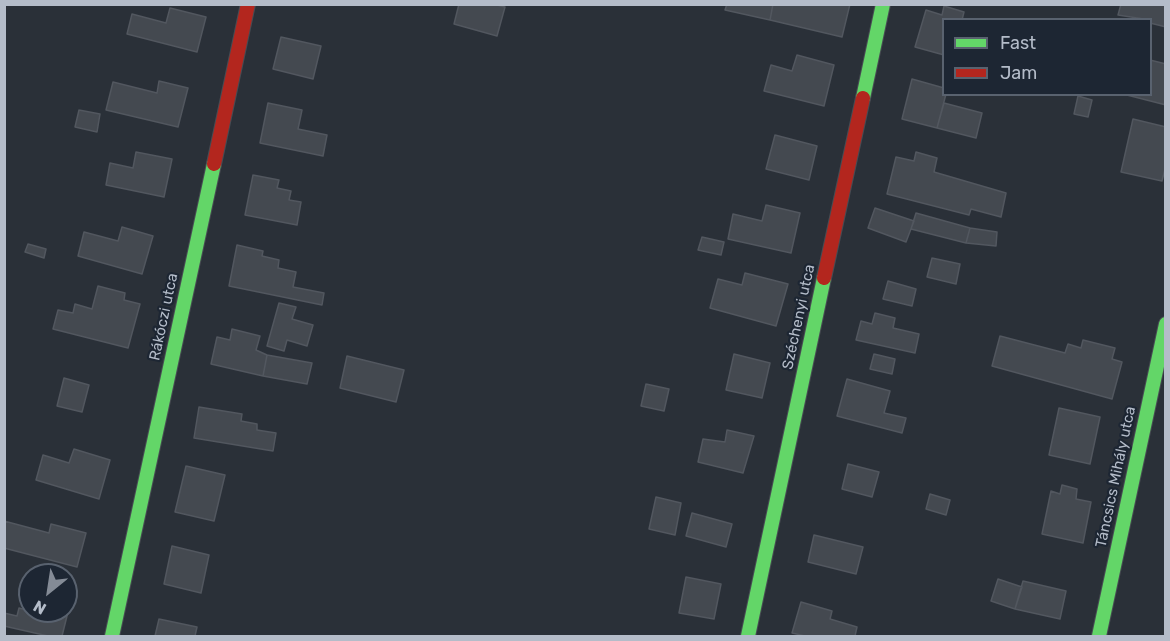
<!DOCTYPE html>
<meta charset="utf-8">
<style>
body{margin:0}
#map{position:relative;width:1170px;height:641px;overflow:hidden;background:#2a3038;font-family:Rubik,sans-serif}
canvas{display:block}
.frame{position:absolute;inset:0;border:6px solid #b4bcc9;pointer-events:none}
.legend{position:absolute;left:942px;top:18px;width:210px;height:78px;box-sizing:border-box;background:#1d2633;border:2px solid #59626f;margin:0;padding:8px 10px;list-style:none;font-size:18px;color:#b4bcc9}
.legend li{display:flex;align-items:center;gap:12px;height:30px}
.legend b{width:30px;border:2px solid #59626f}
.north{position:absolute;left:18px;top:563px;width:60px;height:60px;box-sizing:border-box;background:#1d2633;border:2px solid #59626f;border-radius:50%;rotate:210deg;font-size:16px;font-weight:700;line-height:24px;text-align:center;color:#b4bcc9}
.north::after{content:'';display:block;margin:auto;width:21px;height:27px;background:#848b96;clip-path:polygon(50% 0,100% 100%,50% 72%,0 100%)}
</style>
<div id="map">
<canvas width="1170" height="641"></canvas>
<div class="frame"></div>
<ul class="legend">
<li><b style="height:8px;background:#63d668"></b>Fast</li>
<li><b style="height:8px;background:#b3261e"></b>Jam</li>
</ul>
<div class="north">N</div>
</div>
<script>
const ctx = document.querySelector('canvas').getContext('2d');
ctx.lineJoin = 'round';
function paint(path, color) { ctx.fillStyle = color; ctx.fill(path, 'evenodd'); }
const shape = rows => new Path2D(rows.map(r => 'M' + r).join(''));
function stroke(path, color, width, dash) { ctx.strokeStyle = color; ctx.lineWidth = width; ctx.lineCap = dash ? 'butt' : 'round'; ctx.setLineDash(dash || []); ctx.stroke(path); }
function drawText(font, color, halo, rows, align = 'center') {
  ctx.font = font + ' Rubik,sans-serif'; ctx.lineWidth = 4.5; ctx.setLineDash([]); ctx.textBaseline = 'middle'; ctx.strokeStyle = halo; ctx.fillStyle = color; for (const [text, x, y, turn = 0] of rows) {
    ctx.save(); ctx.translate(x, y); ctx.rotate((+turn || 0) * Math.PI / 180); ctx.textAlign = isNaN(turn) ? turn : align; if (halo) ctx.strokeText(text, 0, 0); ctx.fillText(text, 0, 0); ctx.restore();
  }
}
const building = shape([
 [459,4,493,4,505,7,497,36,454,24,459,4],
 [727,4,773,4,770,20,725,10,727,4],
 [773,4,850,4,842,37,770,20,773,4],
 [1121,4,1166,4,1166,27,1150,23,1150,20,1118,15,1121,4],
 [944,6,964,12,962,20,944,20,944,55,915,47,926,10,942,15,944,6],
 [170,8,206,17,197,52,127,34,132,14,166,23,170,8],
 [281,37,321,46,313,79,273,69,281,37],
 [797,55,834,65,824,106,764,91,771,65,792,71,797,55],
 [1150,60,1166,64,1166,105,1123,94,1150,94,1150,60],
 [912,79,944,88,944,94,946,94,937,128,902,119,912,79],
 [159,81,188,88,178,127,106,110,113,82,157,93,159,81],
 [1078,96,1092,100,1088,117,1074,114,1078,96],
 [268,103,302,110,298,129,327,135,323,156,260,143,268,103],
 [944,103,982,113,976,138,937,128,944,103],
 [79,110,100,114,97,132,75,127,79,110],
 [1133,119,1166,127,1166,165,1162,181,1121,172,1133,119],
 [775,135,817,146,809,180,766,169,775,135],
 [136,152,172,159,164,197,106,185,110,163,133,168,136,152],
 [916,152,937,158,934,172,1006,193,1001,217,971,209,969,215,887,194,896,157,914,161,916,152],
 [253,175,279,180,277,188,291,191,289,200,301,202,297,225,245,215,253,175],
 [766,205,800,213,791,253,728,239,733,214,762,221,766,205],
 [875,208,914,221,906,242,868,228,875,208],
 [916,213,970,228,966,243,911,229,916,213],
 [122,227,153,236,142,274,78,256,84,232,118,241,122,227],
 [970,228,997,232,996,246,966,243,970,228],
 [702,237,724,242,721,255,698,250,702,237],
 [28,244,46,249,44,258,25,252,28,244],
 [237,245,263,251,262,256,279,260,278,268,296,272,293,287,324,293,322,305,229,286,237,245],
 [932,258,960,264,956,284,927,277,932,258],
 [745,273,788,284,776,326,710,308,718,279,742,285,745,273],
 [888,281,916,289,912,306,883,299,888,281],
 [98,286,125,293,124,300,140,304,128,348,53,329,58,310,73,313,75,304,92,309,98,286],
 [279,303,296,307,292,319,313,325,307,346,287,340,284,351,267,346,279,303],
 [875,313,895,318,893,328,919,334,915,353,856,340,861,321,872,324,875,313],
 [232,329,260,336,256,350,267,355,263,376,211,364,217,337,230,340,232,329],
 [1000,336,1065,353,1068,344,1081,348,1083,340,1115,348,1112,359,1122,362,1112,399,992,366,1000,336],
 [734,354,770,363,762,398,726,390,734,354],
 [874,354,895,359,892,374,870,369,874,354],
 [267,355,312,363,307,384,263,376,267,355],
 [347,356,404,370,396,402,340,388,347,356],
 [64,378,89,385,82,412,57,406,64,378],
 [847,379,890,391,884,413,906,418,902,433,837,416,847,379],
 [646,384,669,389,664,411,641,406,646,384],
 [199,407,242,414,241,421,257,424,257,430,276,433,273,451,194,438,199,407],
 [1059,408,1100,417,1090,464,1049,455,1059,408],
 [727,430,754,436,743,473,698,462,703,439,725,442,727,430],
 [74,449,110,460,99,499,36,480,43,455,69,463,74,449],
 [848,464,879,472,872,497,842,489,848,464],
 [186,466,225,475,214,521,175,512,186,466],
 [1062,485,1077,489,1076,499,1091,502,1083,543,1042,534,1051,491,1060,494,1062,485],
 [930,494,950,500,946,515,926,509,930,494],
 [656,497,681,503,675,535,649,529,656,497],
 [692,513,732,524,726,547,686,536,692,513],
 [4,521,49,533,51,524,86,533,77,567,4,548,4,521],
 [814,535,863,547,856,574,808,562,814,535],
 [172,546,209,555,201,593,164,584,172,546],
 [686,577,721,584,714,619,679,613,686,577],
 [998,579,1022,587,1015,609,991,601,998,579],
 [1023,581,1066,591,1060,619,1015,609,1023,581],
 [801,602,832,611,830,619,857,627,855,636,805,636,792,633,801,602],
 [19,608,30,611,66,611,66,608,69,608,62,636,48,636,4,626,4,613,17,616,19,608],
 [159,619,197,627,195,636,155,636,159,619]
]);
paint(building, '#444950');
stroke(building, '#52575f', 1.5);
const fast = shape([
 [863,98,883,4],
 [112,636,214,164],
 [748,636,824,278],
 [1099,636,1166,324]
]);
const jam = shape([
 [214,164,248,4],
 [824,278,863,98]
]);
stroke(fast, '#484c53', 16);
stroke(jam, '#484c53', 16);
stroke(fast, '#63d668', 14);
stroke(jam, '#b3261e', 14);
drawText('15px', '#b4bcc9', '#1d2633', [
 ["Rákóczi utca",164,317,-78],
 ["Széchenyi utca",799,317,-78],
 ["Táncsics Mihály utca",1116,477,-78]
]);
</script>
